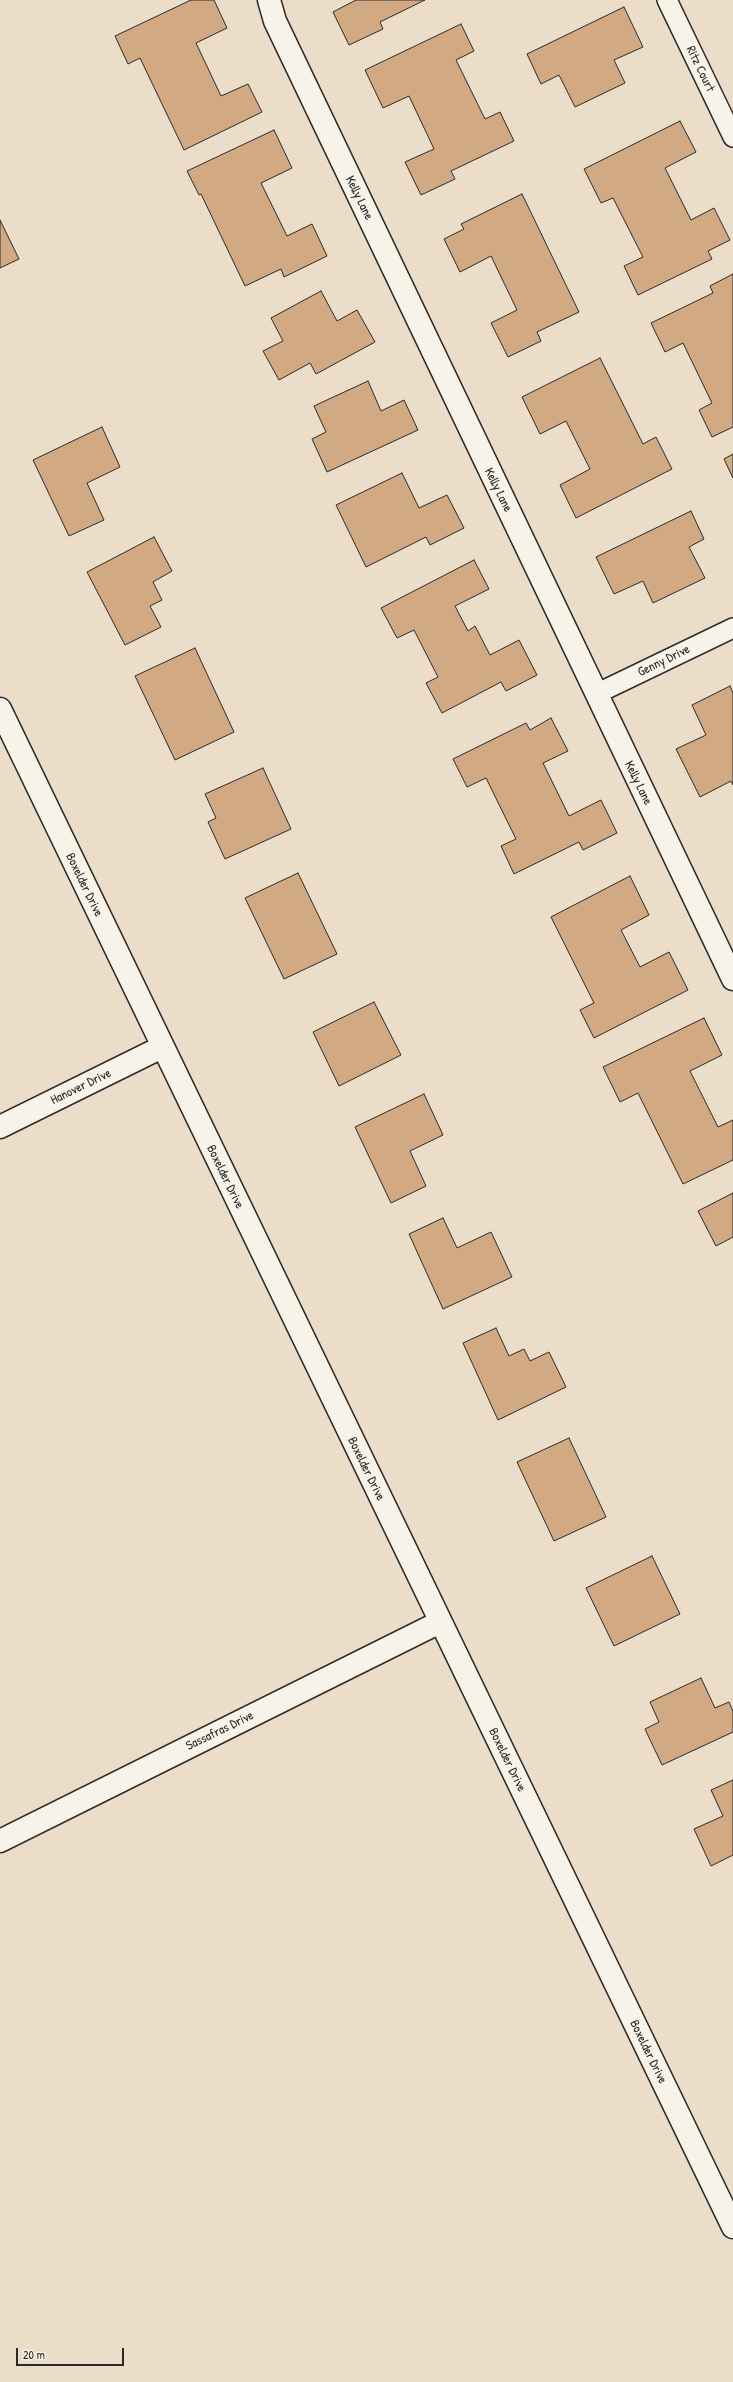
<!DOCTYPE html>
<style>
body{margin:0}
#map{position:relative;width:733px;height:2382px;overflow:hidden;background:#ecddc9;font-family:"Patrick Hand",sans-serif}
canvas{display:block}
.scale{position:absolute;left:16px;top:2348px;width:108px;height:18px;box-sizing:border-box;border:2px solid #2b2b2b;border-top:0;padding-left:5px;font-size:12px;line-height:14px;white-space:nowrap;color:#2b2b2b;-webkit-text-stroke:3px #f7f3e8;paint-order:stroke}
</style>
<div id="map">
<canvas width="733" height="2382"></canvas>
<div class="scale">20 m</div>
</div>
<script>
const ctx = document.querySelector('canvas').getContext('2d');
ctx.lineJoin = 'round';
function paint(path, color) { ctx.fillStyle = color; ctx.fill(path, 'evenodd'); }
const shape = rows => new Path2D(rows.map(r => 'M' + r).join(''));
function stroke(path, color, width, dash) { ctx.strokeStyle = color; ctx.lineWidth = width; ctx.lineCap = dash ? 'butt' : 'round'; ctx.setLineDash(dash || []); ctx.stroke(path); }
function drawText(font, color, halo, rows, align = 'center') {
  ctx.font = font + ' "Patrick Hand",sans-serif'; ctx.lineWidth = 3.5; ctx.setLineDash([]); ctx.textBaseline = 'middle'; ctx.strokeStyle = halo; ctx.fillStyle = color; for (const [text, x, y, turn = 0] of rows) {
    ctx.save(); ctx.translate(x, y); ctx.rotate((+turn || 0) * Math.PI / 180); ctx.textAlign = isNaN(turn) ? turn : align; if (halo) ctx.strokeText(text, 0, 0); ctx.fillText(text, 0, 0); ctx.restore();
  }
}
const building = shape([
 [191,0,214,0,227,28,196,43,221,96,248,84,262,112,184,150,140,58,128,64,115,36,191,0],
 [356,0,425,0,380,22,383,29,349,45,333,12,356,0],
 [624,7,643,47,614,60,625,83,575,107,559,75,541,84,527,54,624,7],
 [461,24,474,51,456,60,485,119,500,112,514,141,451,171,455,179,421,195,405,162,434,149,409,96,383,108,365,70,461,24],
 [680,121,696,152,665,168,691,220,714,208,730,240,708,251,712,259,638,295,624,266,643,257,613,198,601,203,584,169,680,121],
 [274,130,292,168,261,183,287,236,312,224,327,256,284,277,281,269,245,286,201,194,199,195,187,171,274,130],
 [522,194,579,312,537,332,541,341,508,357,491,323,517,310,491,256,460,272,444,239,464,229,461,224,522,194],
 [0,220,19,259,0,268,0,220],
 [733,274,733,427,712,437,699,410,712,403,683,343,665,352,651,323,713,293,710,286,733,274],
 [321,291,337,321,357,310,375,342,316,374,310,363,279,380,263,351,283,341,271,318,321,291],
 [600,358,643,444,656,437,672,469,576,518,560,485,590,469,566,421,540,434,522,397,600,358],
 [368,381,381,411,404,400,418,430,327,472,312,439,326,432,314,406,368,381],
 [102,427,120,467,87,483,104,520,69,536,33,460,102,427],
 [733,454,733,478,724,459,733,454],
 [402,473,419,508,447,495,464,528,430,545,426,537,366,567,336,505,402,473],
 [691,511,704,539,689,547,705,578,653,603,643,581,614,594,596,557,691,511],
 [154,537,172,571,153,582,162,600,150,606,161,627,125,645,87,572,154,537],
 [474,560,489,589,455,606,468,631,475,626,490,655,519,640,537,675,506,691,501,682,442,713,426,683,438,677,414,630,397,638,381,608,474,560],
 [195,648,234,732,175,760,135,676,195,648],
 [730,686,733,693,733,785,731,781,700,797,676,749,706,735,692,705,730,686],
 [551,718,568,751,543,763,569,816,601,800,617,833,583,850,579,842,514,874,501,846,516,839,486,778,467,787,453,759,526,723,530,730,551,718],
 [263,768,291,829,225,859,208,822,216,818,205,794,263,768],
 [298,873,337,954,284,979,245,898,298,873],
 [630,876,649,915,621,930,640,967,669,952,688,990,594,1038,580,1010,594,1003,551,917,630,876],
 [374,1002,401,1055,339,1086,313,1032,374,1002],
 [704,1018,722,1055,690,1071,718,1127,733,1120,733,1160,683,1184,638,1093,620,1102,603,1067,704,1018],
 [424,1094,443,1135,410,1151,426,1186,391,1203,355,1127,424,1094],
 [733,1193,733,1237,716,1246,698,1211,733,1193],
 [443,1218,457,1248,491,1232,512,1277,443,1309,409,1234,443,1218],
 [496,1328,509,1356,524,1349,530,1361,549,1352,566,1387,498,1420,463,1343,496,1328],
 [569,1438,606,1517,554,1541,517,1462,569,1438],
 [652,1556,680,1614,614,1646,586,1588,652,1556],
 [701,1678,715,1708,729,1702,733,1711,733,1732,662,1765,645,1729,659,1722,650,1702,701,1678],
 [733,1780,733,1855,711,1866,694,1829,723,1816,711,1790,733,1780]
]);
paint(building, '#d1a982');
stroke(building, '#2b2b2b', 1);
const lane = shape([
 [667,0,733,137],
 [596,694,733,628]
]);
const street = shape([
 [269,0,275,21,733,979],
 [0,709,733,2227],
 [0,1127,162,1047],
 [0,1841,440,1622]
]);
stroke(lane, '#2b2b2b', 22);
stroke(street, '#2b2b2b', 25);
stroke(lane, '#f7f3e8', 19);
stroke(street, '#f7f3e8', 22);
drawText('13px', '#2b2b2b', '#f7f3e8', [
 ["Ritz Court",700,69,64],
 ["Kelly Lane",359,198,64],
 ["Kelly Lane",498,490,64],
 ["Genny Drive",664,661,-26],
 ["Kelly Lane",638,783,64],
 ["Boxelder Drive",84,885,64],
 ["Hanover Drive",81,1087,-26],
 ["Boxelder Drive",225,1177,64],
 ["Boxelder Drive",366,1469,64],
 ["Sassafras Drive",220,1731,-26],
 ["Boxelder Drive",507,1760,64],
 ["Boxelder Drive",648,2052,64]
]);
</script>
